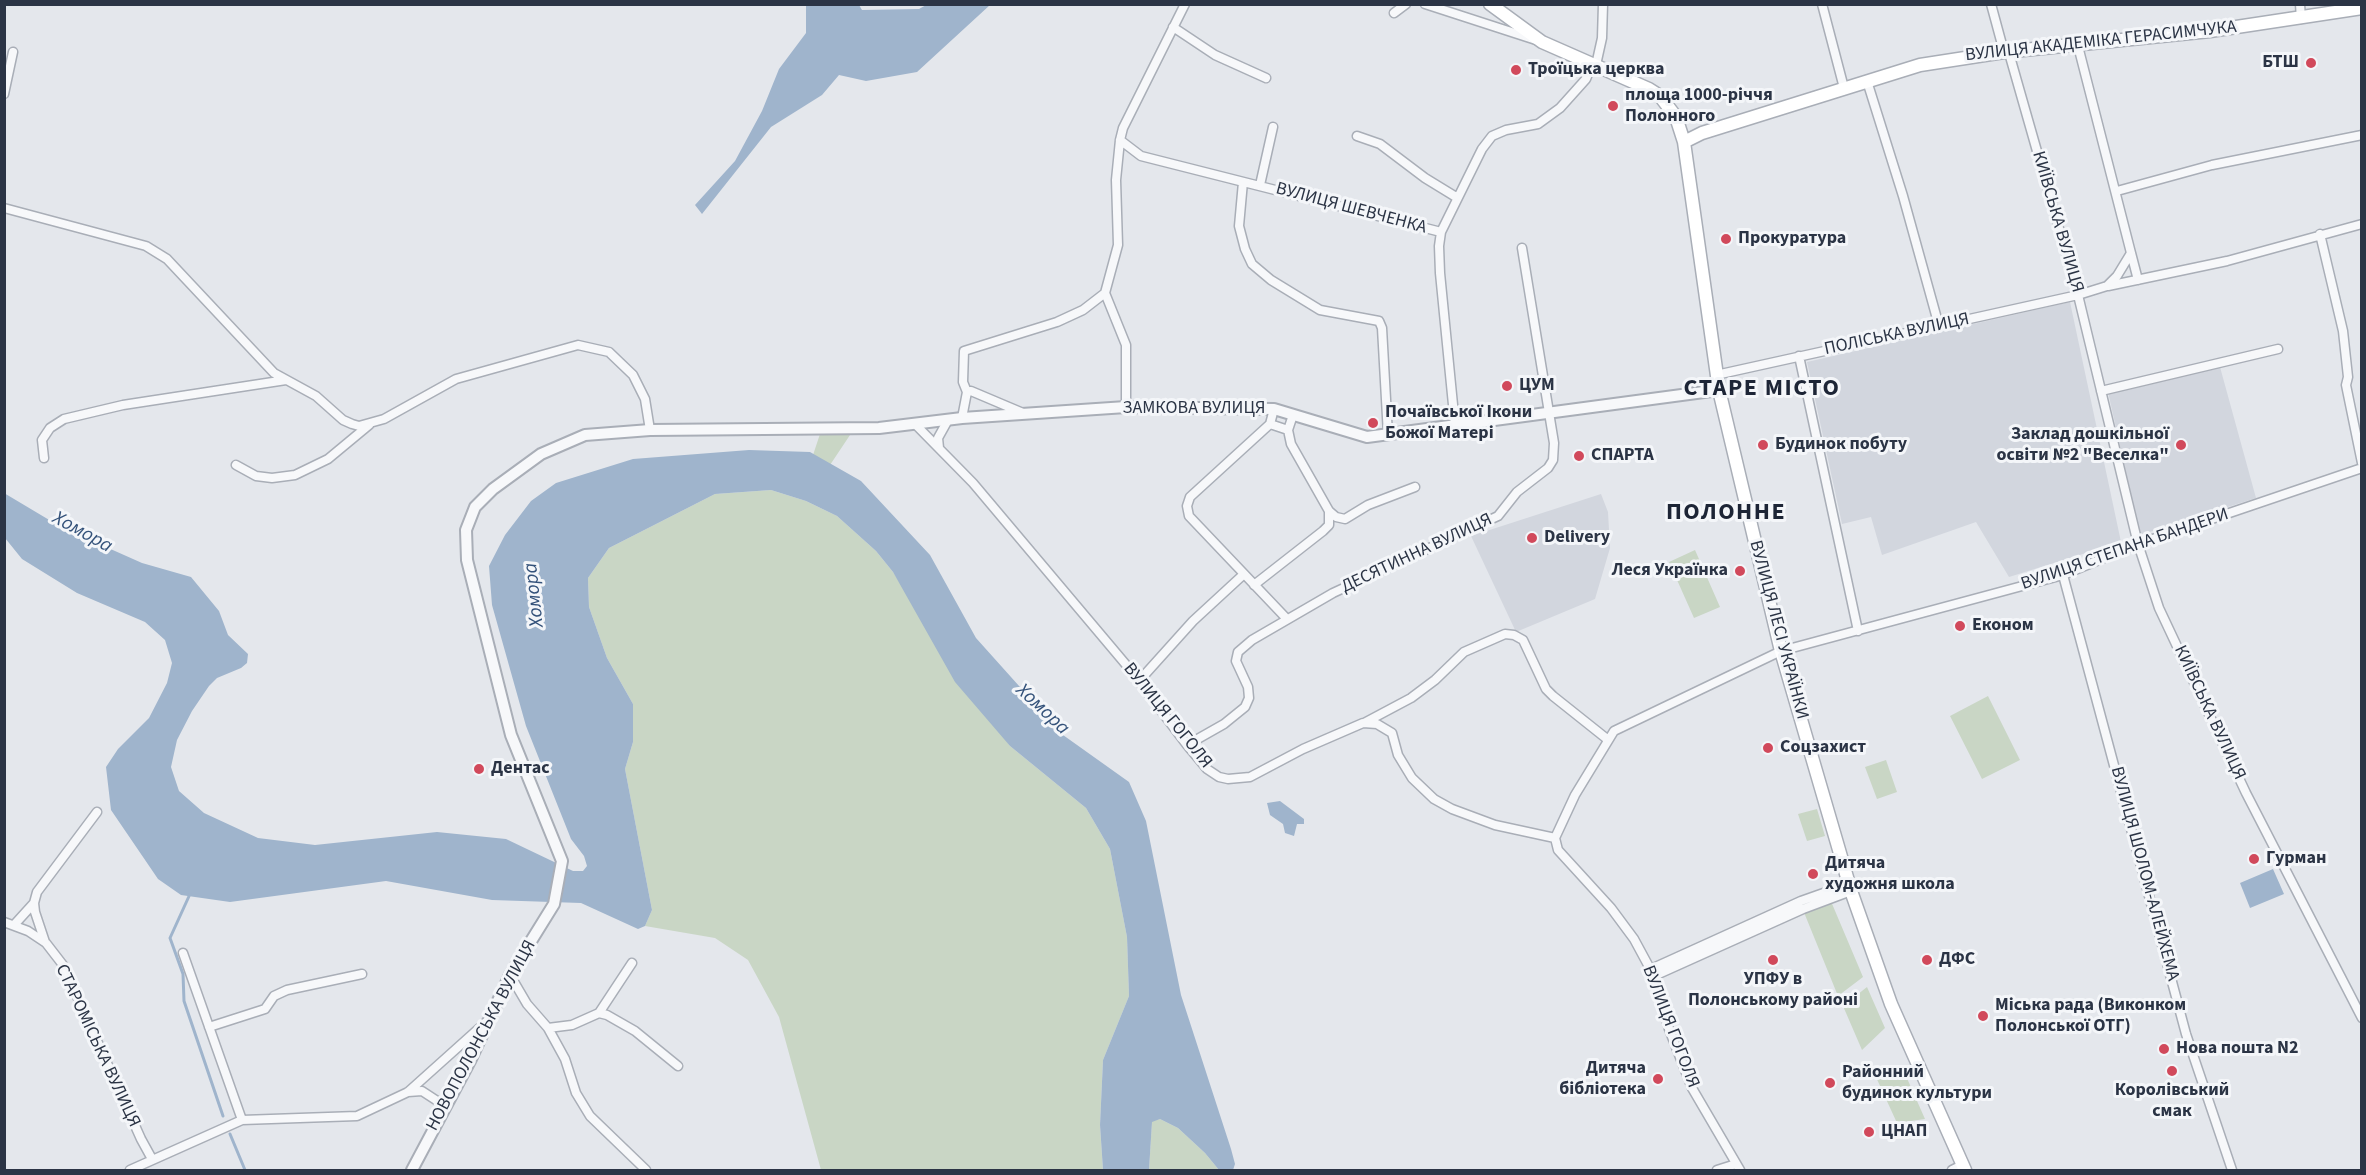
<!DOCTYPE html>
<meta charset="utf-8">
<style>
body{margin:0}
#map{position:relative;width:2366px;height:1175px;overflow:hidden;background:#e4e7ec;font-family:"Source Sans 3",sans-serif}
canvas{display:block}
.frame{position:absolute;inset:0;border:6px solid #2b3445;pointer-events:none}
</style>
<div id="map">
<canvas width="2366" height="1175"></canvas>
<div class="frame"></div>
</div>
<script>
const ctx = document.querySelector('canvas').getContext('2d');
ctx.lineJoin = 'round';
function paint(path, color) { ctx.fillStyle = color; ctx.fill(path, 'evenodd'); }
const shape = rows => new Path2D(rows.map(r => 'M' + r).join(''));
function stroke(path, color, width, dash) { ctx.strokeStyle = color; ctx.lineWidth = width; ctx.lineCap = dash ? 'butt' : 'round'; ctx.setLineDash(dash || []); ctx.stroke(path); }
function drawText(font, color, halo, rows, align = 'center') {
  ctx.font = font + ' "Source Sans 3",sans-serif'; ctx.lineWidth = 6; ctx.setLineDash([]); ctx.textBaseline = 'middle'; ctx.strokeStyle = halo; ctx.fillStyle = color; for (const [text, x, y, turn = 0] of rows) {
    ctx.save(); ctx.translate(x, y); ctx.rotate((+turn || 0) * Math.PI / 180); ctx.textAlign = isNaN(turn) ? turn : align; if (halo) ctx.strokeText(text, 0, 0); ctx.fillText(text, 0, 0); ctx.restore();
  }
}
paint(shape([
 [2070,302,2121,542,2009,577,1976,522,1882,555,1871,517,1842,524,1807,362],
 [2220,367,2256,498,2140,535,2108,392],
 [1601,494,1608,512,1610,548,1595,599,1516,632,1471,536]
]), '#d2d6de');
paint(shape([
 [820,434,850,435,826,471,811,461],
 [771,490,806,501,837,516,876,551,893,572,1010,746,1086,808,1110,849,1127,937,1129,996,1103,1060,1100,1125,1103,1170,821,1170,779,1017,748,960,715,938,645,926,652,910,625,769,633,742,633,704,607,658,589,607,588,578,609,548,715,494],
 [1695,550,1720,607,1694,618,1669,562],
 [1988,696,2020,760,1982,779,1950,716],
 [1886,760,1897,792,1877,799,1865,767],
 [1817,809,1825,836,1807,841,1798,814],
 [1830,899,1863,977,1838,996,1803,910],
 [1867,987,1885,1028,1862,1050,1843,1006],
 [1883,1072,1885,1076,1889,1074,1891,1077,1898,1074,1900,1079,1906,1076,1925,1119,1897,1123,1875,1075],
 [1160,1119,1178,1128,1205,1153,1219,1170,1149,1170,1152,1121]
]), '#c9d6c5');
paint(shape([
 [928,4,990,5,917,72,866,81,839,75,822,95,771,127,702,214,695,205,735,161,762,111,779,69,806,33,806,5,859,5,862,10,919,9],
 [749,450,810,452,861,481,930,555,976,638,1063,735,1129,782,1146,821,1181,995,1231,1149,1235,1164,1233,1170,1219,1170,1205,1153,1178,1128,1160,1119,1152,1122,1149,1170,1103,1170,1100,1125,1103,1060,1129,996,1127,937,1110,849,1086,808,1010,746,955,682,893,572,876,551,837,516,806,501,771,490,715,494,609,548,588,578,589,607,607,658,633,704,633,742,625,769,652,910,645,926,638,929,581,903,492,900,386,881,230,902,181,895,158,879,111,810,106,767,118,749,149,718,167,683,172,663,165,640,145,622,77,593,22,559,5,538,4,493,61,527,142,563,191,577,219,611,228,635,248,654,247,663,241,668,217,678,209,686,192,711,177,740,171,767,179,791,204,813,258,838,315,845,437,832,506,839,573,871,583,871,587,866,584,856,571,839,526,726,492,605,489,566,505,535,531,501,556,483,633,459],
 [1280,801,1304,819,1304,824,1297,824,1294,836,1285,833,1283,824,1270,815,1267,803],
 [2273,869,2284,894,2250,908,2240,883]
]), '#9fb4cc');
stroke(shape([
 [190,894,170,938,183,974,184,1001,223,1116],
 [230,1134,245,1170]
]), '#9fb4cc', 3);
const minor = shape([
 [1425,4,1536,40],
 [1822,4,1844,88],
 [1991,4,2004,52],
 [2300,4,2301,19],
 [1394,13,1406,4],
 [1173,27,1215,55,1266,78],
 [2009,53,2078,295,2138,544,2159,608,2246,793,2362,1018],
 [1596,65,1602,38,1603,4],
 [1867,81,1903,196,1939,326],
 [4,94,13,52],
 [1357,136,1380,144,1425,178,1456,197],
 [1120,140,1141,156,1441,232],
 [1243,182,1239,226,1245,249,1252,264,1271,280,1320,310,1379,321,1382,328,1388,435],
 [1260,185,1273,127],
 [2117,191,2212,165,2362,135],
 [4,208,146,246,167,259,274,373,316,396,343,420,352,424,359,426,384,419,456,379,578,345,609,352,633,375,645,399,650,430],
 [2320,234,2343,331,2348,377,2346,385,2362,463],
 [2131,253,2138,280],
 [2108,286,2227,261,2362,224],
 [1799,356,1858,631],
 [1716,375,2078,295,2107,286,2117,276,2131,253,2078,46],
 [2101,391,2278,349],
 [967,392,963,382,964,351,1057,322,1083,310,1105,293],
 [1126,407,1126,345,1105,293,1118,245,1116,180,1120,140,1123,128,1185,4],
 [1274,409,1270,424,1190,497,1187,506,1189,516,1286,618],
 [1293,415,1288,430,1291,444,1329,511,1336,517,1345,519,1368,505,1415,487],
 [962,418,967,392,971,391,1023,413],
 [915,424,973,483,1128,667,1187,745,1207,769,1219,777,1228,779,1250,777,1303,749,1363,723,1377,724,1392,733,1398,755,1412,778,1434,799,1452,809,1495,825,1555,838],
 [1270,424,1288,430],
 [1455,425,1440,273,1439,246,1441,232,1482,149,1492,136,1506,130,1538,124,1560,108,1586,79,1592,64],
 [939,448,938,438,948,420],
 [44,458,42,440,50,428,64,419,123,405,286,380],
 [236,465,256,476,272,478,295,475,328,459,369,425],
 [2063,575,2186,1034,2232,1170],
 [1254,585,1323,531,1329,525,1329,511],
 [1139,681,1193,621,1244,574],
 [1364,723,1411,698,1435,680,1464,652,1505,634,1514,635,1523,640,1546,689,1553,696,1607,739],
 [1187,745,1224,724,1245,707,1249,698,1248,687,1236,661,1238,652,1252,640,1333,593,1498,516,1517,492,1548,468,1553,460,1554,443,1522,248],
 [1555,838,1575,795,1614,731,1781,651,2063,575,2138,544,2362,468],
 [1555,838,1558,850,1611,908,1634,939,1654,976,1669,1029,1692,1088,1740,1170],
 [4,922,28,931,46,943,63,965,141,1139,152,1159],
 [14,925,34,903],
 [45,942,35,912,34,903,37,892,97,812],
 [183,953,242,1120,357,1116,408,1092,486,1022],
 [1651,969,1801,901,1849,884],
 [510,975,527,1004,548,1028,565,1059,576,1093,590,1116,646,1170],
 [1654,976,1803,909,1851,891],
 [599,1013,632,963],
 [209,1027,265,1009,274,996,287,990,362,974],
 [548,1028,572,1025,599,1013,607,1015,635,1031,678,1066],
 [408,1092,422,1091,445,1106],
 [130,1170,242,1120],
 [1717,1170,1736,1164],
 [1952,1170,1962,1165]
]);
const tertiary = shape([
 [412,1170,470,1061,510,975,554,904,562,861,511,735,467,560,466,530,475,507,493,489,541,454,585,435,650,430,879,428,962,418,1126,407,1274,409,1367,437,1719,390]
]);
const secondary = shape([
 [1490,4,1542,42,1649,89,1660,96,1676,117,1684,142,1719,390,1781,651,1851,891,1891,1004,1965,1170],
 [1684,142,1702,133,1920,65,2004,52,2210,31,2362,8]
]);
stroke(minor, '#a9aeb7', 11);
stroke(tertiary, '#a9aeb7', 14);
stroke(secondary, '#a9aeb7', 15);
stroke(minor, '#f7f8fa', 8);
stroke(tertiary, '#f7f8fa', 10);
stroke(secondary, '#fff', 12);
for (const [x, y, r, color] of [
 [2311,63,6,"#d1495b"],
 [1516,70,6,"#d1495b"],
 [1613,106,6,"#d1495b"],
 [1726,239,6,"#d1495b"],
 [1507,386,6,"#d1495b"],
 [1373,423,6,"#d1495b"],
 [1763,445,6,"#d1495b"],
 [2181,445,6,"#d1495b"],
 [1579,456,6,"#d1495b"],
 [1532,538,6,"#d1495b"],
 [1740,571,6,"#d1495b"],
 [1960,626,6,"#d1495b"],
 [1768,748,6,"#d1495b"],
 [479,769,6,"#d1495b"],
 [2254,859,6,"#d1495b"],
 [1813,874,6,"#d1495b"],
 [1773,960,6,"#d1495b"],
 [1927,960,6,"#d1495b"],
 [1983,1016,6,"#d1495b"],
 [2164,1049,6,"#d1495b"],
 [2172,1071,6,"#d1495b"],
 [1658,1079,6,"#d1495b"],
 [1830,1083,6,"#d1495b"],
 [1869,1132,6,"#d1495b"]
]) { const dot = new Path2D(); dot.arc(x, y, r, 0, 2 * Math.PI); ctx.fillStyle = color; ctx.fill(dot); stroke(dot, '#f4f6f9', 2); }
drawText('18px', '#2b3445', '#f4f6f9', [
 ["ВУЛИЦЯ АКАДЕМІКА ГЕРАСИМЧУКА",2101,42,-6],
 ["ВУЛИЦЯ ШЕВЧЕНКА",1351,209,15],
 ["КИЇВСЬКА ВУЛИЦЯ",2057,222,74],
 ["ПОЛІСЬКА ВУЛИЦЯ",1897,335,-12],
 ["ЗАМКОВА ВУЛИЦЯ",1194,409],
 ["ВУЛИЦЯ СТЕПАНА БАНДЕРИ",2125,550,-19],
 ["ДЕСЯТИННА ВУЛИЦЯ",1417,554,-25],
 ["ВУЛИЦЯ ЛЕСІ УКРАЇНКИ",1778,630,75],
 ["КИЇВСЬКА ВУЛИЦЯ",2209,713,65],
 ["ВУЛИЦЯ ГОГОЛЯ",1167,716,51],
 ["ВУЛИЦЯ ШОЛОМ-АЛЕЙХЕМА",2144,874,75],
 ["ВУЛИЦЯ ГОГОЛЯ",1670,1027,69],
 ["НОВОПОЛОНСЬКА ВУЛИЦЯ",482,1036,-62],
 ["СТАРОМІСЬКА ВУЛИЦЯ",97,1046,65]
]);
drawText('bold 18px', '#2b3445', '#f4f6f9', [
 ["БТШ",2299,63,"right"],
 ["Троїцька церква",1528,70],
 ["площа 1000-річчя",1625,96],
 ["Полонного",1625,117],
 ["Прокуратура",1738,239],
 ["ЦУМ",1519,386],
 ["Почаївської Ікони",1385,413],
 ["Божої Матері",1385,434],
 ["Заклад дошкільної",2169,435,"right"],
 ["освіти №2 \"Веселка\"",2169,456,"right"],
 ["Будинок побуту",1775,445],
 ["СПАРТА",1591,456],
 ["Delivery",1544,538],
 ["Леся Українка",1728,571,"right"],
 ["Економ",1972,626],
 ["Соцзахист",1780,748],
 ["Дентас",491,769],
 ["Гурман",2266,859],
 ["Дитяча",1825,864],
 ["художня школа",1825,885],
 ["ДФС",1939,960],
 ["УПФУ в",1773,980,"center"],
 ["Полонському районі",1773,1001,"center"],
 ["Міська рада (Виконком",1995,1006],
 ["Полонської ОТГ)",1995,1027],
 ["Нова пошта N2",2176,1049],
 ["Дитяча",1646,1069,"right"],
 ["бібліотека",1646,1090,"right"],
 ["Районний",1842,1073],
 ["будинок культури",1842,1094],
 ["Королівський",2172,1091,"center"],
 ["смак",2172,1112,"center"],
 ["ЦНАП",1881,1132]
], 'left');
drawText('italic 20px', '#34527a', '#f4f6f9', [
 ["Хомора",82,533,29],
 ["Хомора",535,595,-96],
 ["Хомора",1042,710,43]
]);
ctx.letterSpacing = '1.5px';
drawText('bold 24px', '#1d2536', '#f4f6f9', [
 ["СТАРЕ МІСТО",1762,390],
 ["ПОЛОННЕ",1726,514]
]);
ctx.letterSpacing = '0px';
</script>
